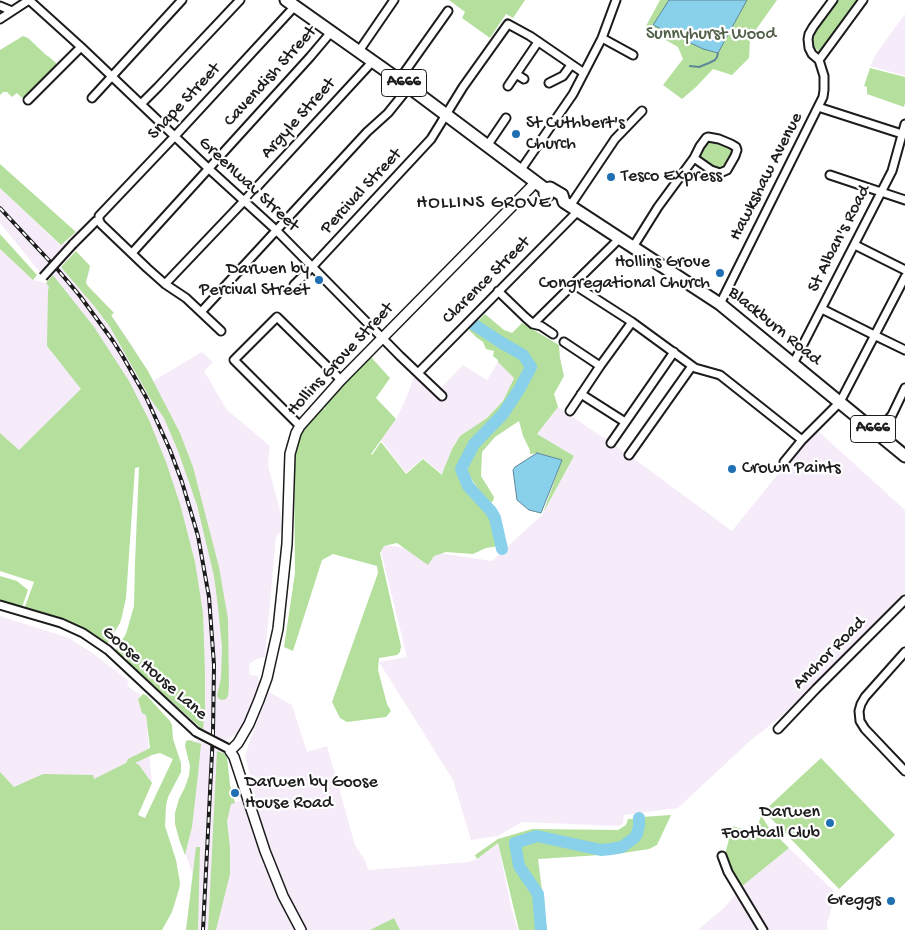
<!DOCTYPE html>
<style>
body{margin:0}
canvas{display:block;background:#fff}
</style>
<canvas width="905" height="930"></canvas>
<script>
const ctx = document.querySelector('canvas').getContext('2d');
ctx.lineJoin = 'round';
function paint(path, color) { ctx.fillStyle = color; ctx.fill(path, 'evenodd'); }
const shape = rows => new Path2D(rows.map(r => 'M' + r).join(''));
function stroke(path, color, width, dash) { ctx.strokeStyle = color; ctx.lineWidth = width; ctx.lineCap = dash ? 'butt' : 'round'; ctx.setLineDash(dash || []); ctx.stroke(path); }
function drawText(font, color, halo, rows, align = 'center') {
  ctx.font = font + ' "Gochi Hand",sans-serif'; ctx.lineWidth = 4.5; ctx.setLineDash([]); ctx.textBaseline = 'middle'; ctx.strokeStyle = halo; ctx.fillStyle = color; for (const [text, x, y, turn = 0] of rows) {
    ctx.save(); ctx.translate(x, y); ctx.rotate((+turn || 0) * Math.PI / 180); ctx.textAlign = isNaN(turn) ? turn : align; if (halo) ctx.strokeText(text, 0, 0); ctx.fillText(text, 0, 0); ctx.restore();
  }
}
paint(shape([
 [905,14,905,76,870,66,878,51],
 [0,188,60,245,64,242,66,244,40,272,0,223],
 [0,249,33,280,46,283,75,252,90,270,86,282,87,285,114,313,111,315,132,345,153,381,202,352,213,362,204,371,227,410,270,446,268,461,269,469,281,515,281,531,276,537,265,657,257,659,249,664,250,675,258,676,259,686,251,707,239,732,225,741,203,730,200,727,150,446,47,346,82,389,19,450,0,433],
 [498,362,514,377,503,401,487,418,460,436,452,449,442,474,423,458,406,473,381,440,396,419,404,403,414,377,422,382,432,395,441,388,463,365,487,380],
 [558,407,633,458,732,531,807,438,817,430,905,510,905,597,788,711,750,741,678,808,624,815,623,824,618,826,522,822,498,836,471,840,453,780,379,662,407,657,379,544,492,561,542,515,574,456,537,434],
 [0,616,69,638,94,654,129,681,127,686,141,695,138,699,146,715,152,783,139,765,94,779,14,787,0,772],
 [269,692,292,705,307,752,327,746,355,845,366,862,366,865,369,870,468,862,477,859,498,843,512,911,518,930,400,930,394,919,370,930,186,930,193,875,176,827,193,779,196,739,225,754,227,758,230,785,235,802,255,796,245,756,249,743],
 [789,848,836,893,827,924,828,930,698,930,725,907,742,886]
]), '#f6ecf9');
paint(shape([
 [449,0,525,0,513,18,506,14,490,38,462,18,465,12],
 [660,0,777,0,750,38,749,58,732,75,713,69,696,87,682,99,663,85,683,59,678,47,645,28],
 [838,0,858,0,823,49,819,51,813,47,811,43,812,36],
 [23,36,28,38,46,55,48,56,56,63,56,67,22,98,17,93,12,97,7,92,3,92,0,95,0,50],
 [870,68,905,77,905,103,904,107,867,94,867,87,864,86],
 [711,139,732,147,734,151,725,168,720,170,717,169,699,156],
 [0,164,76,232,61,245,0,188],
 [0,234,37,275,33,280,0,249],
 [76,251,90,266,86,282,87,285,114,313,111,315,148,371,180,433,193,467,219,567,228,619,229,685,228,696,226,699,222,700,219,699,217,696,221,678,222,647,218,607,214,576,197,505,178,451,164,418,150,398,110,327,95,307,61,267],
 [53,275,94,327,129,381,149,420,166,462,180,504,195,562,203,613,205,671,205,708,203,730,115,651,126,634,134,606,135,563,139,467,135,468,126,598,122,616,120,623,107,644,88,632,62,621,24,609,34,582,0,571,0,433,19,450,81,389,47,346,48,290,49,287,46,283],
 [485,314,504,330,512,333,522,323,559,345,560,358,564,376,554,394,558,407,537,434,574,456,543,513,562,460,538,453,530,454,530,450,523,436,519,421,495,437,482,452,481,476,494,497,493,501,489,504,472,480,468,472,468,464,475,448,505,415,522,389,532,367,524,354,476,323],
 [472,327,505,348,521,356,528,367,518,387,500,413,472,441,459,469,467,489,488,512,492,519,496,529,499,546,486,548,473,554,446,552,434,556,428,565,397,543,384,546,380,553,401,646,400,652,397,655,379,658,378,670,387,704,391,711,386,717,347,722,340,718,332,702,378,573,377,566,333,554,322,560,293,651,284,647,295,573,294,457,297,443,303,430,310,419,321,406,326,410,323,405,370,356,390,378,376,398,396,419,371,454,372,455,381,442,406,474,423,459,442,475,443,478,442,474,452,449,460,436,487,418,503,401,514,378,498,362,498,360,493,356,494,351,486,349,483,342,476,337,469,330],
 [0,576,17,581,28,590,22,607,0,601],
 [143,694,146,695,170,721,172,725,173,739,181,763,181,772,168,797,166,806,165,826,176,860,180,883,179,889,172,912,162,930,0,930,0,772,14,787,43,774,93,775,94,779,126,763,128,759,150,748,146,715,142,713,138,699],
 [160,753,173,759,145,818,138,815,152,783,139,765,135,763,152,755],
 [189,740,201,744,198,775,192,827,185,855,179,839,175,824,175,813,179,799,185,787,189,776,190,766,185,746,186,741],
 [217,751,225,754,227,758,230,785,235,803,231,804,227,821,230,848,230,874,216,930,208,930],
 [821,758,895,835,839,889,764,811],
 [671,815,657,845,649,849,616,854,538,859,547,930,544,930,540,893,522,864,518,845,537,838,600,852,613,851,623,848,635,840,641,828,642,817],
 [761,815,769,828,789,848,741,887,727,864,725,854,728,843,732,826,756,833],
 [628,819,635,819,632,832,627,840,619,845,601,846,536,833,512,839,516,866,535,896,539,930,519,930,498,843,477,859,475,855,498,839,532,829,618,830,626,825],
 [196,847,200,847,198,930,186,930],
 [394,918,400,930,370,930]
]), '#b4df9c');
const water = shape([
 [669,0,747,0,718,53,703,49,653,25,669,0],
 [537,453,562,460,541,513,529,510,517,500,513,470,515,467,537,453]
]);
paint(water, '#89d0ea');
stroke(water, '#5d8898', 1);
stroke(shape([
 [690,66,699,67,709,63,715,60,717,57,718,53]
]), '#5d8898', 2);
stroke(shape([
 [473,324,502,343,523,355,531,367,520,388,503,414,474,444,461,469,468,486,491,511,495,518,502,549],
 [541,930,538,894,519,866,515,843,537,836,601,850,611,849,622,847,634,838,637,834,639,826,639,818]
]), '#89d0ea', 12);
const minor = shape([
 [29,0,81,47,209,169,276,230,400,356,442,396],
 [0,6,12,11],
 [0,19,29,0],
 [602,38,633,55],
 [359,51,394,0],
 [819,60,863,0],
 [516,74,524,79],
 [399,80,448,11],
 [549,83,563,76,571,65],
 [508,86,538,42],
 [92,98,182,0],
 [28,100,81,47],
 [141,104,158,87,240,0],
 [818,107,902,134],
 [487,146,506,118],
 [520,171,573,94,602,38,616,0],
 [830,175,905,200],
 [570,206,615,139,642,111],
 [73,244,96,221,99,220],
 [855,245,905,270],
 [633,247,658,207,694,158,700,146,706,138,708,137,719,139,731,144,736,147,737,150,735,156,727,170,720,173,711,170,694,158],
 [132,253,310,57,332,31],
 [165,284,244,201,373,61],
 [573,284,632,322,695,368,720,375,802,440],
 [294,285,312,267,431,139,463,87,508,24,530,36,584,73],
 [498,291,525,317,533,324,541,326,553,334],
 [720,304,818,107,823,97,824,90,824,76,819,60,812,54,809,48,808,39,809,34,813,27,833,0],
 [822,309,874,335,905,350],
 [201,312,367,132,388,113,409,87],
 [533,324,620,238],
 [221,331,186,298,165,284,147,268,101,224,99,220,99,216,175,136,295,6],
 [564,342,600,366],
 [793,364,892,171,905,124],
 [418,373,578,211],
 [581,394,625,422],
 [570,411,600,366,632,322],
 [300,426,234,360,277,317,341,380],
 [877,432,892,415,905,388],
 [611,443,674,352],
 [629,455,692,366],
 [784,462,802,440,840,402,905,277],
 [0,605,61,623,83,633,108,650,196,732],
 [905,652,865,697,861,704,859,711,860,721,865,729,905,771],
 [778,729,816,689,905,600],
 [722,856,728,872,763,930]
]);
const tertiary = shape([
 [301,930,283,896,265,851,234,757,230,751,238,743,249,724,259,700,267,678,278,629,287,544,290,454,296,433,300,426,341,380,536,182]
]);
const trunk = shape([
 [286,0,409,87,545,189,545,194,548,195],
 [545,189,550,188,562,195,564,202,720,304,905,456]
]);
stroke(minor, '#1c1c1c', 11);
stroke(tertiary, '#1c1c1c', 12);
stroke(trunk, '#1c1c1c', 15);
stroke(minor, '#fff', 7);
stroke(tertiary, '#fff', 9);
stroke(trunk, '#fff', 11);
const rail = shape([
 [0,208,58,270,80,296,113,341,122,355,146,397,170,450,182,482,198,536,209,597,214,665,213,733,203,930]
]);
stroke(rail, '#1c1c1c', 4);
stroke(rail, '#fff', 2, [5.5]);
const minorBridge = shape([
 [43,277,73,244],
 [196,732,227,748]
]);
stroke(minorBridge, '#1c1c1c', 11, []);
stroke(minorBridge, '#fff', 7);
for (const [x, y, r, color] of [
 [516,134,5,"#1f6fb2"],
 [611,177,5,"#1f6fb2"],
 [720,273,5,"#1f6fb2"],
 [319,280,5,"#1f6fb2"],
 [732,469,5,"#1f6fb2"],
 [235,793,5,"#1f6fb2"],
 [830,823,5,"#1f6fb2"],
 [891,901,5,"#1f6fb2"]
]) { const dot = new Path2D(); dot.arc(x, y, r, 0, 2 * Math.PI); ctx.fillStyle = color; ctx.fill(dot); stroke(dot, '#fff', 2); }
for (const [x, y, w] of [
 [404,83,45],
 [873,429,45]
]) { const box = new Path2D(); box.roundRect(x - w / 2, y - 13.5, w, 27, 4); ctx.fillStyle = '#fff'; ctx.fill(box); stroke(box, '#1c1c1c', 1); }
drawText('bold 16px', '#1c1c1c', null, [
 ["A666",404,83],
 ["A666",873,429]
]);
drawText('18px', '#516049', '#fff', [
 ["Sunnyhurst Wood",711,35]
]);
drawText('18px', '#1c1c1c', '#fff', [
 ["Cavendish Street",271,77,-48],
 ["Snape Street",185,102,-47],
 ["Argyle Street",299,119,-48],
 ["Hawkshaw Avenue",767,177,-63],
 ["Greenway Street",248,185,43],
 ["Percival Street",362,192,-47],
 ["St Alban's Road",840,239,-63],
 ["Clarence Street",487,281,-45],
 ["Blackburn Road",774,327,39],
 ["Hollins Grove Street",341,360,-47],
 ["Anchor Road",830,654,-45],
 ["Goose House Lane",154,674,41]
]);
drawText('18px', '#1c1c1c', '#fff', [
 ["St Cuthbert's",526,124],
 ["Church",526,145],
 ["Tesco Express",621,177],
 ["Hollins Grove",710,263,"right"],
 ["Congregational Church",710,284,"right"],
 ["Darwen by",309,270,"right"],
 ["Percival Street",309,291,"right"],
 ["Crown Paints",742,469],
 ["Darwen by Goose",245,783],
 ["House Road",245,804],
 ["Darwen",820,813,"right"],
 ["Football Club",820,834,"right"],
 ["Greggs",881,901,"right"]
], 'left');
ctx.letterSpacing = '1px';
drawText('19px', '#1c1c1c', '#fff', [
 ["HOLLINS GROVE",484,204]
]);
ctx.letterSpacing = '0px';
</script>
